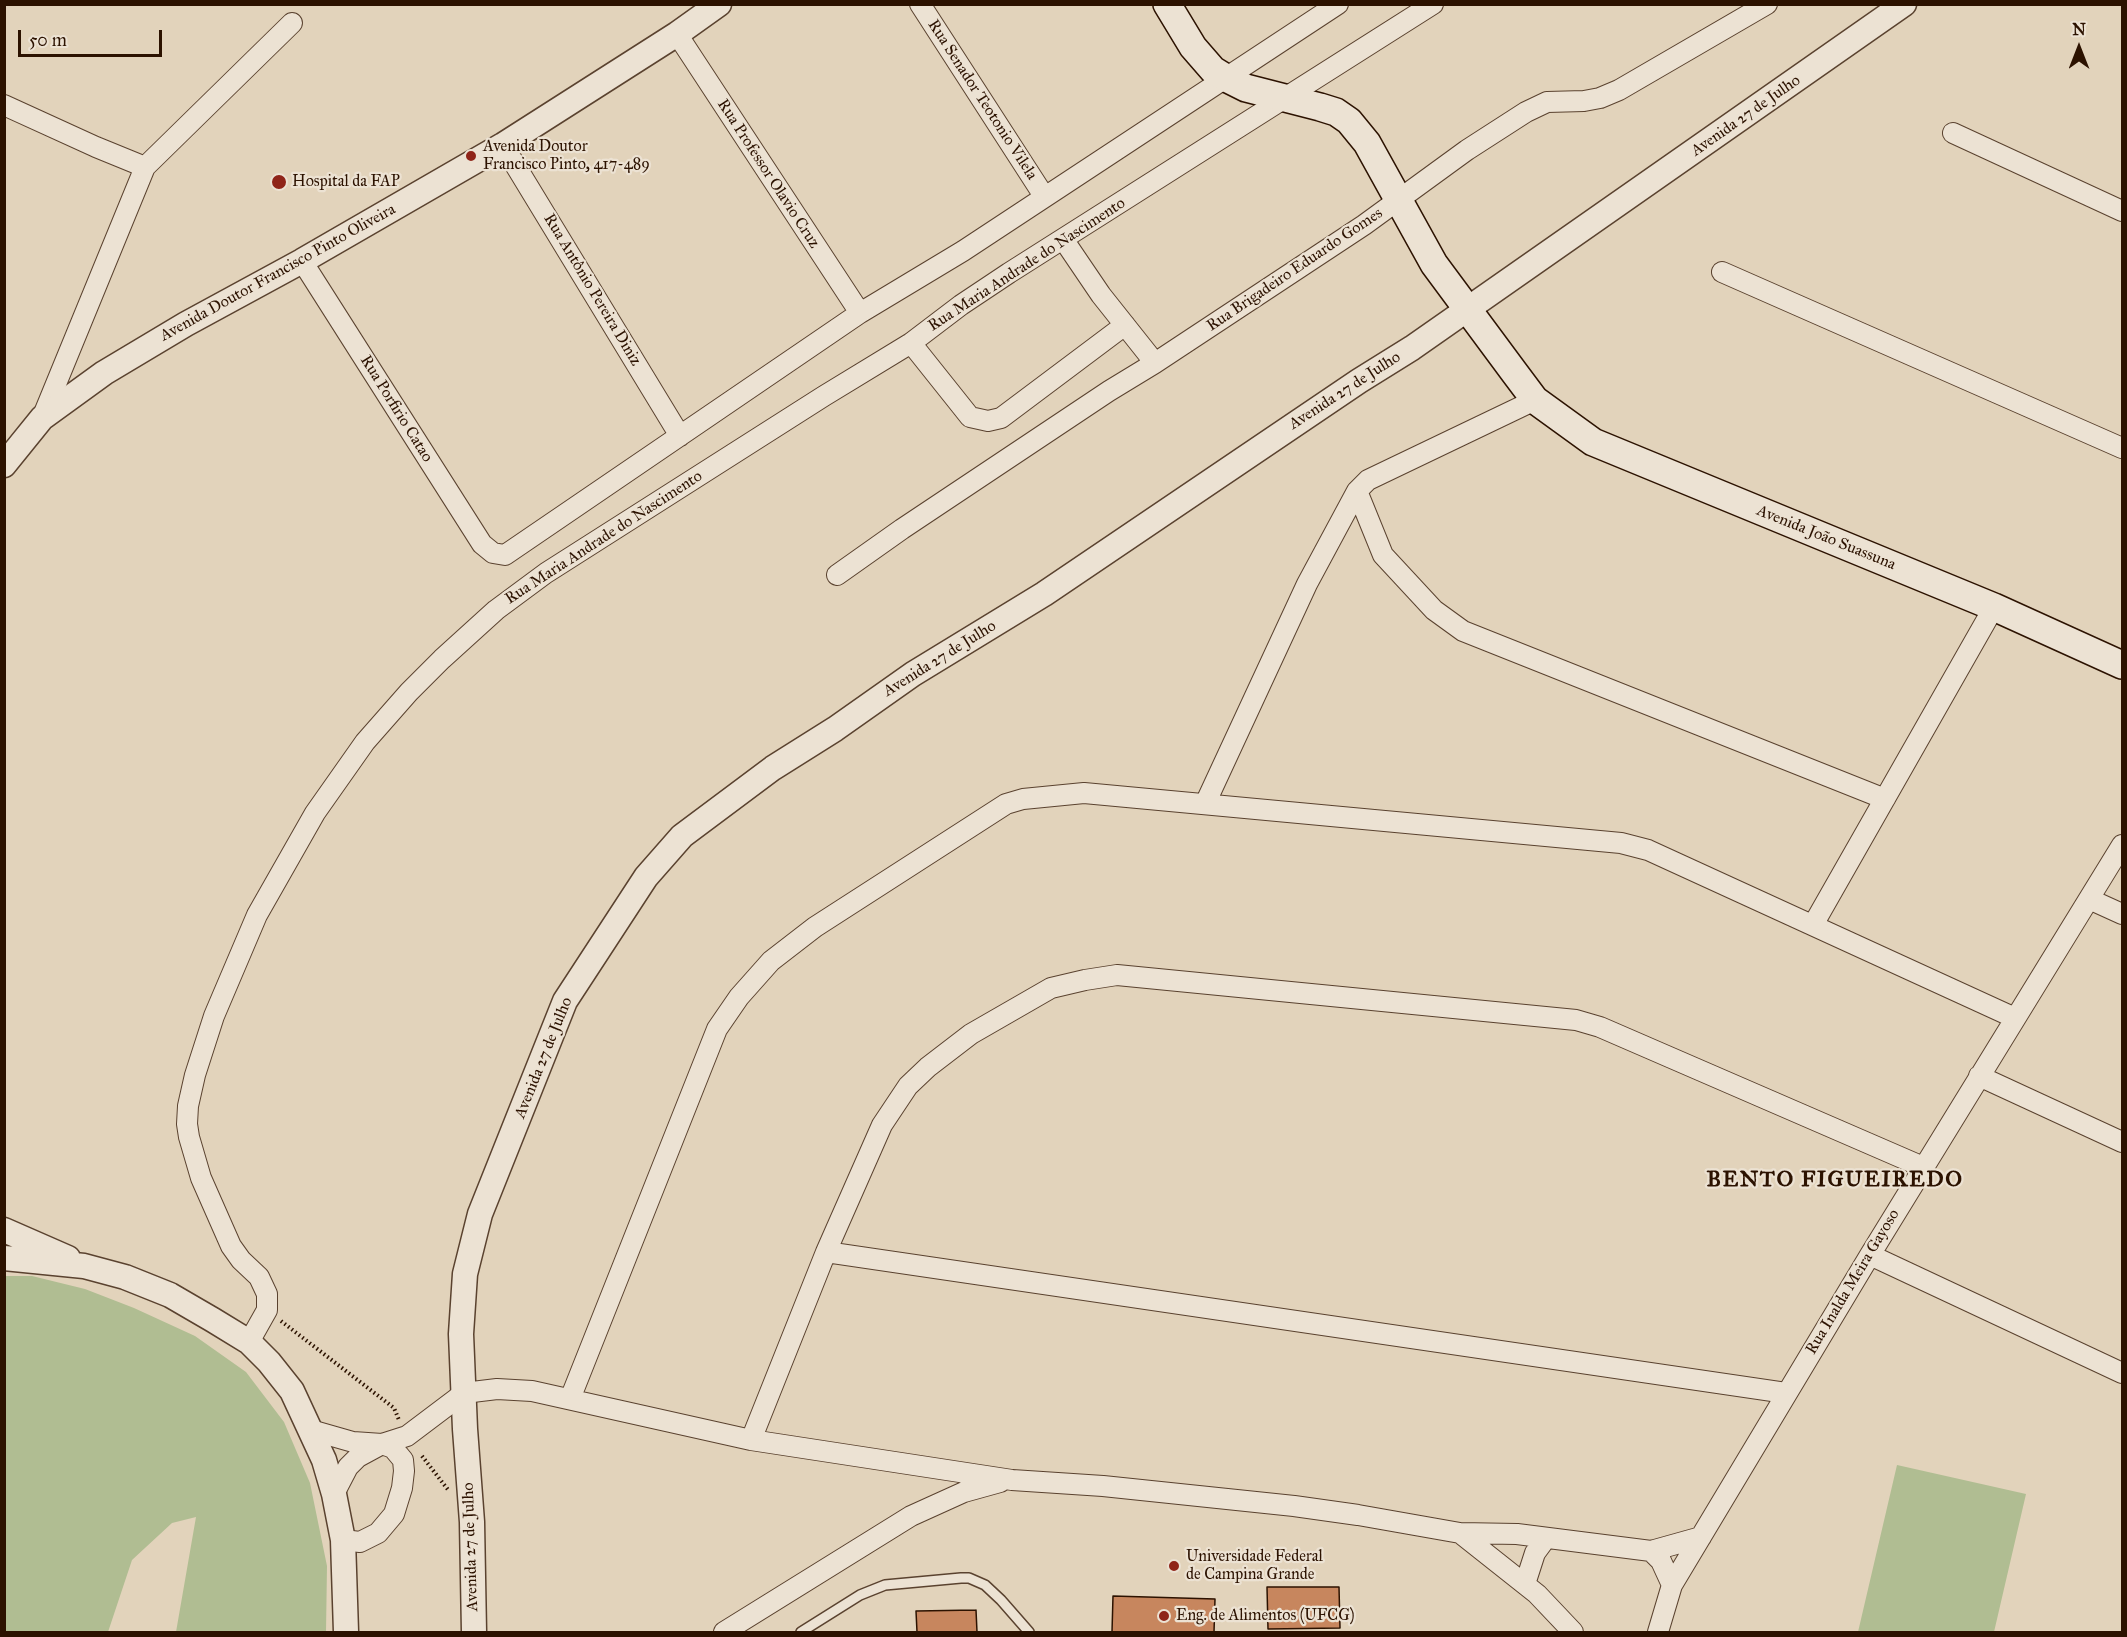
<!DOCTYPE html>
<meta charset="utf-8">
<style>
body{margin:0}
#map{position:relative;width:2127px;height:1637px;overflow:hidden;background:#e2d3bb;font-family:"IM FELL Great Primer",serif}
canvas{display:block}
.frame{position:absolute;inset:0;border:6px solid #2c1200;pointer-events:none}
.north{position:absolute;left:2049px;top:18px;width:60px;height:60px;-webkit-text-stroke:4px #ece2d3;paint-order:stroke;rotate:0deg;font-size:16px;font-weight:700;line-height:24px;text-align:center;color:#2c1200}
.north::after{content:'';display:block;margin:auto;width:21px;height:27px;background:#2c1200;clip-path:polygon(50% 0,100% 100%,50% 72%,0 100%)}
.scale{position:absolute;left:18px;top:30px;width:144px;height:27px;box-sizing:border-box;border:3px solid #2c1200;border-top:0;padding-left:8px;font-size:18px;line-height:21px;white-space:nowrap;color:#2c1200;-webkit-text-stroke:4px #ece2d3;paint-order:stroke}
</style>
<div id="map">
<canvas width="2127" height="1637"></canvas>
<div class="frame"></div>
<div class="north">N</div>
<div class="scale">50 m</div>
</div>
<script>
const ctx = document.querySelector('canvas').getContext('2d');
ctx.lineJoin = 'round';
function paint(path, color) { ctx.fillStyle = color; ctx.fill(path, 'evenodd'); }
const shape = rows => new Path2D(rows.map(r => 'M' + r).join(''));
function stroke(path, color, width, dash) { ctx.strokeStyle = color; ctx.lineWidth = width; ctx.lineCap = dash ? 'butt' : 'round'; ctx.setLineDash(dash || []); ctx.stroke(path); }
function drawText(font, color, halo, rows, align = 'center') {
  ctx.font = font + ' "IM FELL Great Primer",serif'; ctx.lineWidth = 4.5; ctx.setLineDash([]); ctx.textBaseline = 'middle'; ctx.strokeStyle = halo; ctx.fillStyle = color; for (const [text, x, y, turn = 0] of rows) {
    ctx.save(); ctx.translate(x, y); ctx.rotate((+turn || 0) * Math.PI / 180); ctx.textAlign = isNaN(turn) ? turn : align; if (halo) ctx.strokeText(text, 0, 0); ctx.fillText(text, 0, 0); ctx.restore();
  }
}
paint(shape([
 [5,1276,32,1276,85,1289,134,1308,195,1336,246,1372,284,1422,310,1483,327,1566,326,1632,176,1632,196,1517,172,1523,132,1560,108,1632,5,1632],
 [1897,1465,2026,1494,1994,1632,1858,1632]
]), '#b0bd92');
const building = shape([
 [1267,1587,1339,1587,1340,1628,1268,1629,1267,1587],
 [1113,1596,1215,1599,1214,1632,1112,1632,1113,1596],
 [976,1610,977,1632,917,1632,916,1611,976,1610]
]);
paint(building, '#c7865e');
stroke(building, '#2c1200', 1.5);
const service = shape([
 [801,1632,860,1595,885,1585,961,1578,969,1578,985,1585,1001,1600,1029,1632]
]);
const minor = shape([
 [920,4,1044,196],
 [677,34,860,313],
 [4,105,96,147,145,167],
 [1953,133,2122,211],
 [503,145,680,436],
 [1063,239,1101,295,1155,363],
 [302,261,482,544,493,553,505,555,860,313,963,251,1338,4],
 [1722,272,2122,448],
 [911,343,970,417,988,421,1001,418,1125,325],
 [42,418,145,167,292,23],
 [1357,491,1383,555,1434,610,1463,631,1885,799],
 [837,575,902,529,1109,391,1155,363,1364,225,1467,150,1526,112,1547,102,1584,101,1600,98,1619,90,1767,4],
 [1205,804,1307,584,1357,491,1368,480,1535,400],
 [2089,899,2122,914],
 [1813,925,1994,607],
 [1979,1076,2122,1142],
 [826,1252,1786,1393],
 [1870,1255,2122,1373],
 [249,1342,267,1310,267,1294,259,1277,241,1260,231,1246,201,1178,189,1137,187,1124,188,1106,195,1075,214,1016,257,915,315,813,365,742,409,692,442,659,496,610,546,573,824,396,911,343,961,305,1009,273,1433,4],
 [570,1399,717,1029,739,997,771,961,815,927,1006,804,1023,799,1084,793,1621,843,1648,850,2015,1018],
 [311,1430,353,1442,382,1444,407,1436,464,1393,497,1389,532,1391,751,1440,1012,1480,1103,1486,1294,1506,1358,1515,1460,1533,1517,1534,1651,1551,1701,1537],
 [751,1440,826,1252,882,1125,908,1086,928,1067,971,1034,1051,988,1085,980,1117,975,1576,1020,1600,1027,1923,1167],
 [334,1494,348,1467,358,1457,382,1444,393,1448,403,1460,404,1471,402,1488,394,1514,378,1533,360,1542,343,1540],
 [1460,1533,1537,1594,1573,1632],
 [1651,1551,1661,1561,1672,1585],
 [1525,1584,1535,1553,1546,1538],
 [724,1632,911,1516,964,1492,1000,1482],
 [1658,1632,1672,1585,1870,1255,2122,845]
]);
const tertiary = shape([
 [4,465,42,418,104,373,186,324,302,261,503,145,677,34,719,4],
 [4,1230,68,1258],
 [4,1258,84,1266,125,1277,170,1295,213,1320,249,1342,269,1362,292,1391,324,1460,334,1494,343,1540,346,1632],
 [474,1632,472,1522,465,1429,461,1334,465,1274,480,1214,565,1001,646,877,682,836,773,768,835,729,913,674,1044,594,1359,381,1412,348,1904,4]
]);
const secondary = shape([
 [1167,4,1193,47,1213,70,1226,78,1246,88,1320,107,1336,112,1349,121,1367,143,1434,264,1514,372,1535,400,1593,442,1994,607,2122,665]
]);
stroke(service, '#5a422f', 12);
stroke(minor, '#5a422f', 22);
stroke(tertiary, '#5a422f', 27);
stroke(secondary, '#2c1200', 30);
stroke(shape([
 [281,1321,394,1408,399,1420],
 [422,1456,449,1491]
]), '#2c1200', 4, [1.5, 3]);
stroke(service, '#ece2d3', 9);
stroke(minor, '#ece2d3', 20);
stroke(tertiary, '#ece2d3', 24);
stroke(secondary, '#ece2d3', 27);
for (const [x, y, r, color] of [
 [471,156,6,"#8f2418"],
 [279,182,8,"#8f2418"],
 [1174,1566,6,"#8f2418"],
 [1164,1616,6,"#8f2418"]
]) { const dot = new Path2D(); dot.arc(x, y, r, 0, 2 * Math.PI); ctx.fillStyle = color; ctx.fill(dot); stroke(dot, '#ece2d3', 2); }
drawText('16px', '#2c1200', '#ece2d3', [
 ["Rua Senador Teotonio Vilela",982,100,57],
 ["Avenida 27 de Julho",1746,116,-35],
 ["Rua Professor Olavio Cruz",768,174,57],
 ["Rua Maria Andrade do Nascimento",1027,265,-33],
 ["Rua Brigadeiro Eduardo Gomes",1295,270,-34],
 ["Avenida Doutor Francisco Pinto Oliveira",278,273,-29],
 ["Rua Antônio Pereira Diniz",592,290,59],
 ["Avenida 27 de Julho",1345,391,-33],
 ["Rua Porfirio Catao",396,409,58],
 ["Rua Maria Andrade do Nascimento",604,538,-33],
 ["Avenida João Suassuna",1826,538,22],
 ["Avenida 27 de Julho",940,659,-32],
 ["Avenida 27 de Julho",544,1058,-68],
 ["Rua Inalda Meira Gayoso",1853,1282,-59],
 ["Avenida 27 de Julho",471,1547,-92]
]);
drawText('16px', '#2c1200', '#ece2d3', [
 ["Avenida Doutor",483,147],
 ["Francisco Pinto, 417-489",483,165],
 ["Hospital da FAP",292,182],
 ["Universidade Federal",1186,1557],
 ["de Campina Grande",1186,1575],
 ["Eng. de Alimentos (UFCG)",1176,1616]
], 'left');
ctx.letterSpacing = '1.5px';
drawText('bold 22px', '#2c1200', '#ece2d3', [
 ["BENTO FIGUEIREDO",1835,1181]
]);
ctx.letterSpacing = '0px';
</script>
